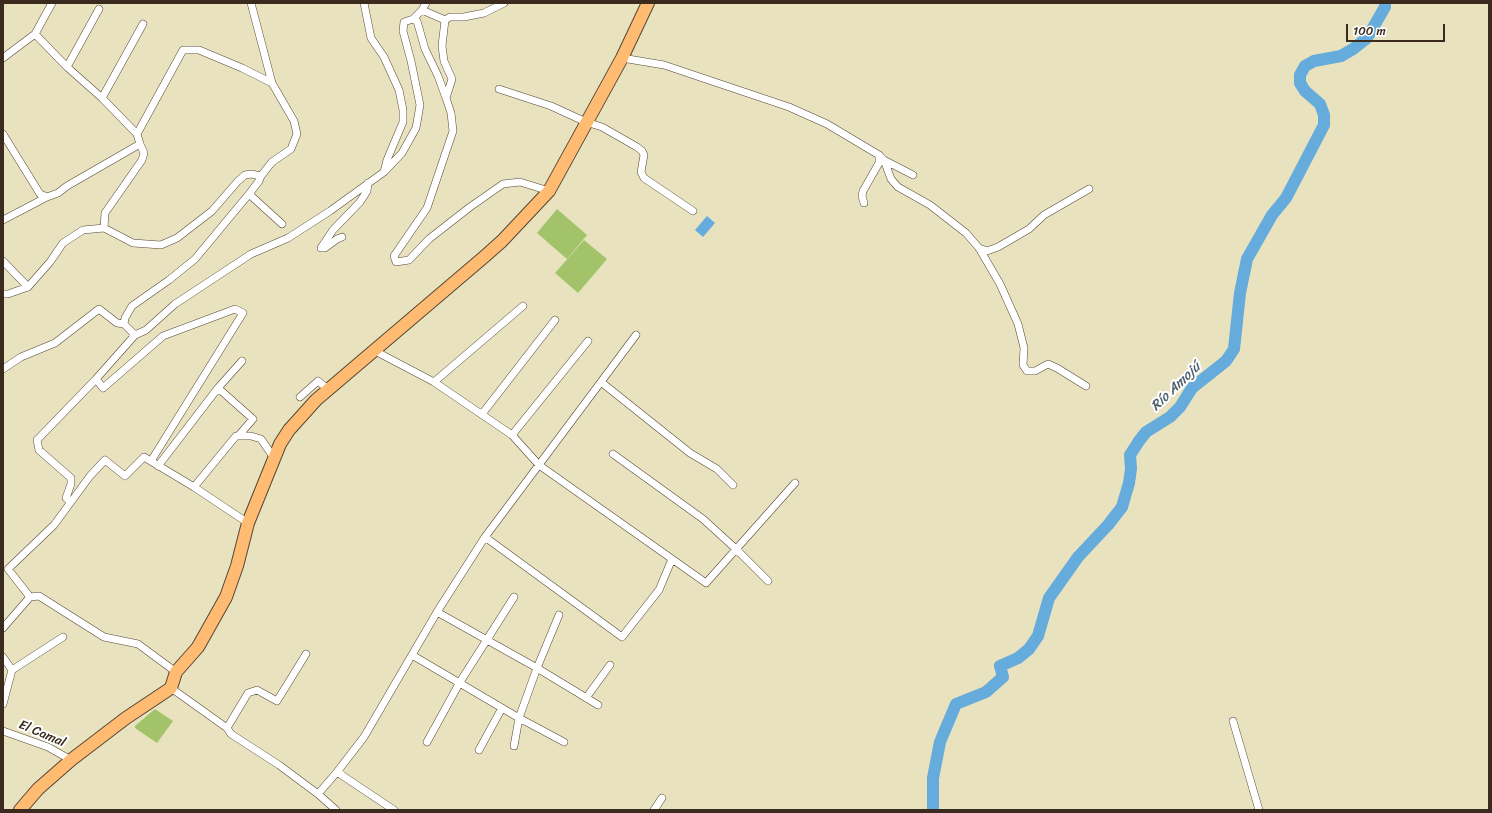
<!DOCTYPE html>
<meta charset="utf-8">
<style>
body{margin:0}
#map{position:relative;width:1492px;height:813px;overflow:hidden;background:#e8e2bf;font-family:Sriracha,sans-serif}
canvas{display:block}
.frame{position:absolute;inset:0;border:4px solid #3b2a1e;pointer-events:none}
.scale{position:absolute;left:1346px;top:24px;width:99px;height:18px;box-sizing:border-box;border:2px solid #3b2a1e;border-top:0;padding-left:5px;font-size:12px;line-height:14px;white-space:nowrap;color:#3b2a1e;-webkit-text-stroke:3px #fff;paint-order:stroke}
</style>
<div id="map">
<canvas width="1492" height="813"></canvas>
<div class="frame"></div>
<div class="scale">100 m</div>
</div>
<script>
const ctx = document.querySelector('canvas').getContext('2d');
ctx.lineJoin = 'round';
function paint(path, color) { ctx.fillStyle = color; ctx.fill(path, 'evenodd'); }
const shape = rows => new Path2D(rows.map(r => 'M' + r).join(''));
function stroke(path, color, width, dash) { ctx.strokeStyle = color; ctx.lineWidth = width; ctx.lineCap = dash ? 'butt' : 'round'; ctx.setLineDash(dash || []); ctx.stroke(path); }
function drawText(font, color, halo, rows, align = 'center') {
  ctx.font = font + ' Sriracha,sans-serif'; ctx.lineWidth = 4; ctx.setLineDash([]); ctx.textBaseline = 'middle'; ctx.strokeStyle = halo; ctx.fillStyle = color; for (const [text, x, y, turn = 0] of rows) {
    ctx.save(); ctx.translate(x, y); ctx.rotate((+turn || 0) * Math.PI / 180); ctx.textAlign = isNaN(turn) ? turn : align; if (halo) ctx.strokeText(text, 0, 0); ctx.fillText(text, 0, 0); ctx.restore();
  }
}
paint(shape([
 [557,209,587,235,567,259,537,233],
 [584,240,607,259,578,293,555,273],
 [155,709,173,721,157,743,135,728,135,726]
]), '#a3c36b');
paint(shape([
 [707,216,715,223,703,237,695,230]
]), '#65abdb');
stroke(shape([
 [933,810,933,778,940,742,956,704,986,692,1003,677,1000,666,1018,658,1029,649,1038,636,1049,598,1078,557,1108,525,1122,507,1129,483,1131,469,1130,455,1139,441,1146,432,1170,417,1180,407,1192,388,1226,361,1234,349,1240,293,1247,259,1272,215,1286,198,1324,125,1324,115,1320,104,1305,91,1300,83,1300,75,1305,66,1314,61,1341,56,1353,49,1367,38,1385,7,1385,3]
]), '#65abdb', 12);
const street = shape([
 [251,3,272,83,294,121,297,134,291,149,272,162,261,176],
 [364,3,371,38,384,57,399,90,403,110,403,122,387,160,384,172],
 [422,10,445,20],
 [413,19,422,10,426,3],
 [35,34,52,3],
 [3,58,35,34,67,67,102,98,137,134,140,144],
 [622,58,664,65,789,107,827,124,879,155,884,160,913,175],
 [67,67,99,9],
 [499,89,551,106,586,122,602,127,637,147,642,151,644,155,641,172,644,178,693,211],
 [102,98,143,24],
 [446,98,452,79,444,61,442,46,445,20,450,17,464,17,484,13,504,3],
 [3,134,40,194,47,197,58,193,67,186,140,144,144,153,142,160,105,213,104,228],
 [137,134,183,50,199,50,242,68,272,83],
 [884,160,891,179,898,187,930,205,966,233,979,248,1000,284,1018,324,1024,348,1023,365,1027,371,1035,371,1048,364,1057,368,1086,386],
 [249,194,282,224],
 [864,203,862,196,863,191,879,163,879,155],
 [3,220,47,197],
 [342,237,337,239,325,248,321,248,333,230,360,202,367,191,368,183],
 [979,248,987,251,998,247,1029,229,1044,215,1089,189],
 [3,261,28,287],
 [3,294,8,294,28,287,50,262,63,243,83,230,104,228,133,243,161,245,177,238,212,211,238,181,245,175,251,174,261,176,259,181,249,194,195,259,169,280,132,306,125,318,124,324,135,335,146,330,175,304,251,254,288,238,330,211,384,172,402,153,416,128,420,105,411,61,403,31,404,22,413,19,417,21,425,49,438,76,446,98,451,113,453,131,427,208,394,256,396,262,409,260,429,239,470,207,503,184,520,182,549,191],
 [375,351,434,382,512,435,539,465,706,583,795,483],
 [3,369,21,357,55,343,99,309,117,323,124,324],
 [96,379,103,388,163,336,235,309,243,313,151,461],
 [434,382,523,306],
 [601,382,690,453,717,469,733,485],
 [218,388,253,419,239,435],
 [300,397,318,381,328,389],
 [482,414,555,320],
 [512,435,588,341],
 [613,454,703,519,736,549,768,581],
 [158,466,218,388,242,361],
 [194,487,236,436,251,436,261,439,274,458],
 [73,499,70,502,66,498,71,484,71,478,39,450,37,440,96,379,135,335],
 [485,537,622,637,659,590,672,559],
 [30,597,39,596,104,637,138,644,176,672],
 [437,612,537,668,598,705],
 [3,628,30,597,8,569,54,525,90,476,105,460,125,476,144,457,194,487,248,523],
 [412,655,519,718,564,742],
 [3,657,12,670,3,704],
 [12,670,63,637],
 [171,688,227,728,231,734,279,765,318,794,336,810],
 [586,698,610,665],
 [1233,721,1259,810],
 [227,728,248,693,257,690,277,701,306,654],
 [3,731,48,747,71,760],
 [427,742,460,682,514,597],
 [514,746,519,718,537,668,559,615],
 [479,750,502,708],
 [337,772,394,810],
 [318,794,337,772,364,737,437,612,485,537,636,335],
 [654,810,662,798]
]);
const highway = shape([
 [20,810,38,789,71,760,126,718,171,688,176,672,198,647,226,597,237,566,248,523,280,444,289,430,316,400,484,257,502,241,549,191,622,58,648,3]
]);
stroke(street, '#554636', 8);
stroke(highway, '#554636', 14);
stroke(street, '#fff', 7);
stroke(highway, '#ffbb71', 12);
drawText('13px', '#3b2a1e', '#fff', [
 ["El Camal",42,734,23]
]);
drawText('italic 14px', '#4c5e6a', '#fff', [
 ["Río Amojú",1176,387,-44]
]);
</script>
